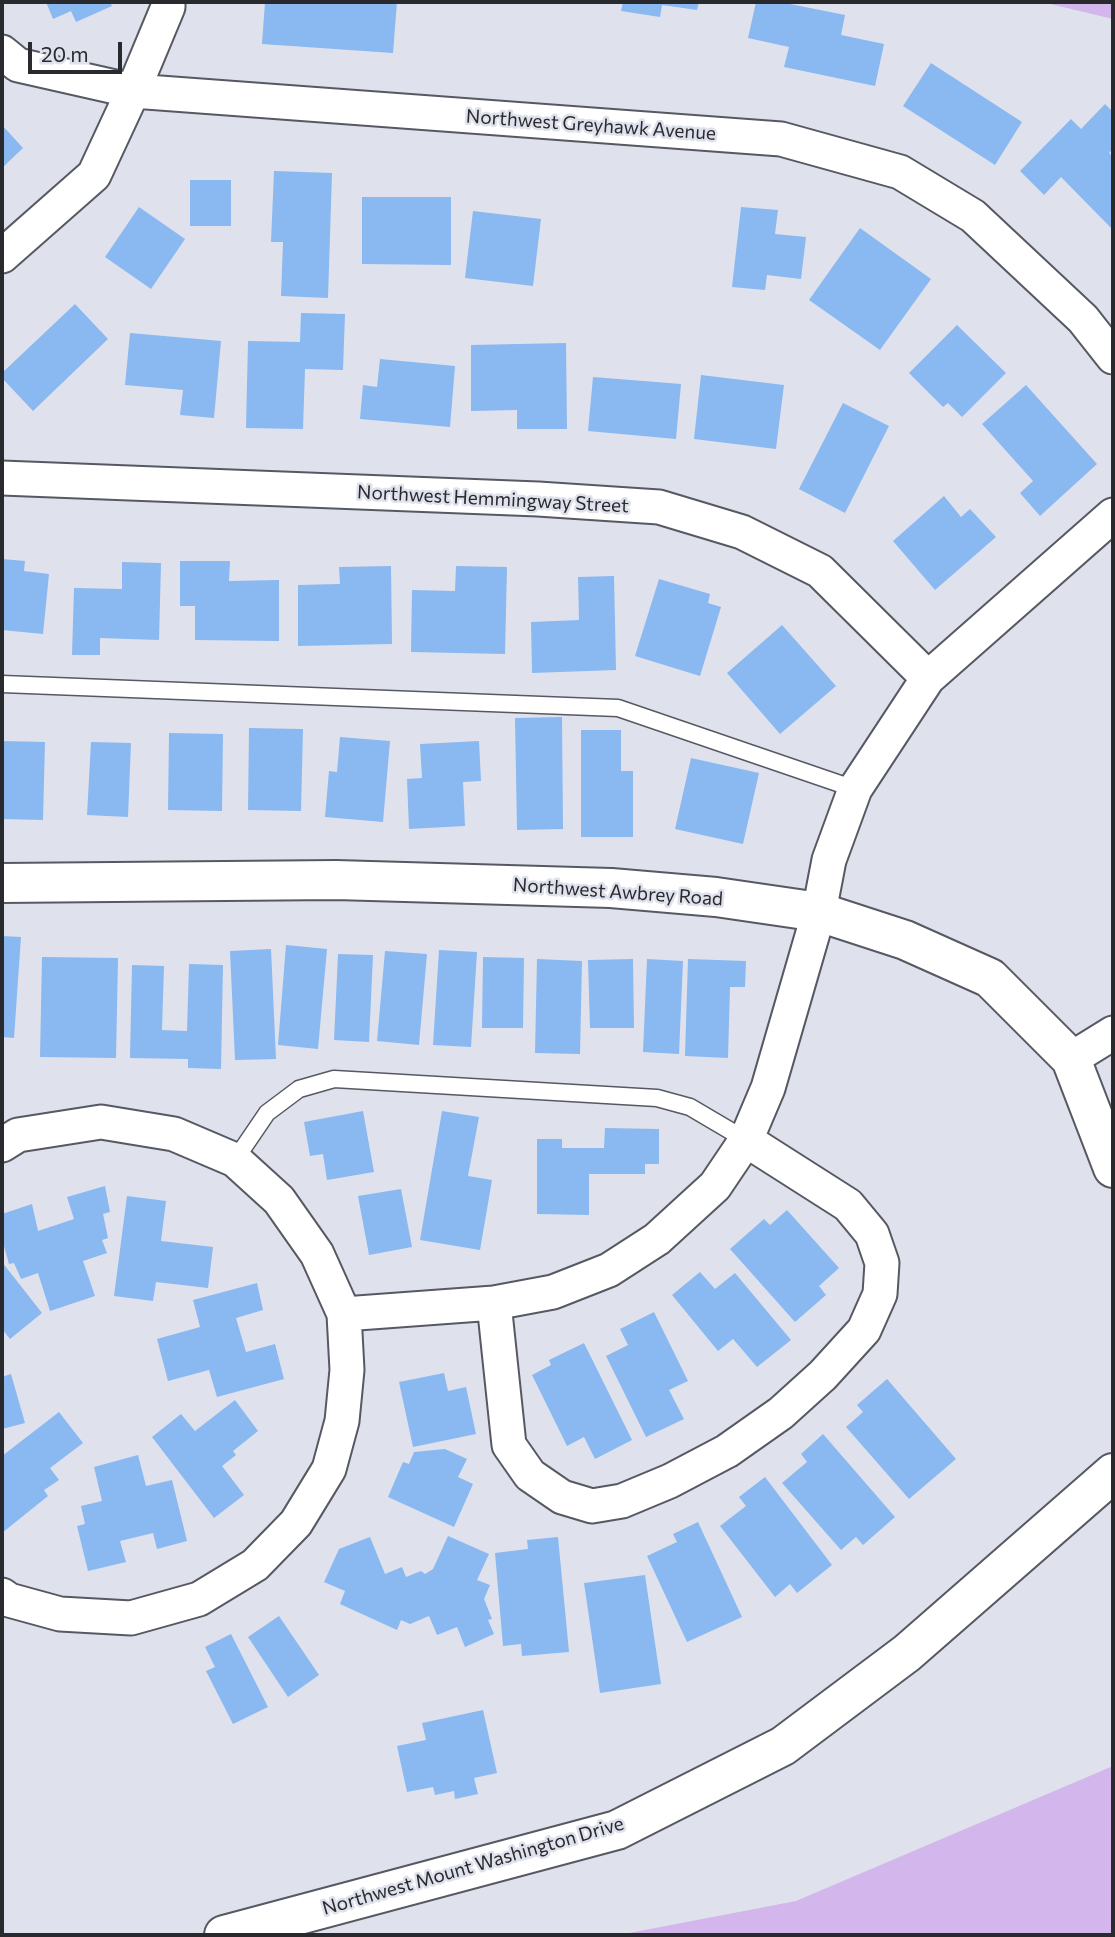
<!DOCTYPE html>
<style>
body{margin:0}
#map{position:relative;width:1115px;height:1937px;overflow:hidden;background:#dfe2ec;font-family:Commissioner,sans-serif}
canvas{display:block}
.frame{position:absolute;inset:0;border:4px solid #292a2e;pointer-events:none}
.scale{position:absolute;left:28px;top:42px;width:94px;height:32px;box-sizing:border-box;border:4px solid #292a2e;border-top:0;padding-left:9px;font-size:21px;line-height:24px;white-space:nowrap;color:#292a2e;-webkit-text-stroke:5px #dfe2ec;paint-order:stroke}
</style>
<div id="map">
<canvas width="1115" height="1937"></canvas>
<div class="frame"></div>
<div class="scale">20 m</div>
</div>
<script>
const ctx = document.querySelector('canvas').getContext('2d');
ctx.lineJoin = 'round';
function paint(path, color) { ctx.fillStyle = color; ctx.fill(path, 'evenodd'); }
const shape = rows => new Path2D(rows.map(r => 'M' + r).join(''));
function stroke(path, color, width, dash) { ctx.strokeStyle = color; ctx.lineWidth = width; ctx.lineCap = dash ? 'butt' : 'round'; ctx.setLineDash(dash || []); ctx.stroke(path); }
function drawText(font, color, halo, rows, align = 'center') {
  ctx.font = font + ' Commissioner,sans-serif'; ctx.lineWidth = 5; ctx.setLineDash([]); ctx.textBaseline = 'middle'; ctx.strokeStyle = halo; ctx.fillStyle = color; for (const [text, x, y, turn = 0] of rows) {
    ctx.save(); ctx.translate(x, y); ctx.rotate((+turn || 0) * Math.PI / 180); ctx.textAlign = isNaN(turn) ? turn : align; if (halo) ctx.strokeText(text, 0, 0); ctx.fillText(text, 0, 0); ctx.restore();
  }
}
paint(shape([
 [1042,2,1113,2,1113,19],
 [1113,1766,1113,1935,619,1935,796,1901]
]), '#d2b6ec');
paint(shape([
 [46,2,110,2,112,6,76,22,71,11,53,19],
 [265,2,397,2,393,53,262,44],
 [623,2,699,2,697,10,662,5,660,17,621,11],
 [756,2,780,2,845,15,841,35,884,44,875,86,784,67,789,47,748,38],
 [931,63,1022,122,995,165,903,106],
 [1105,104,1113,112,1113,149,1109,153,1113,157,1113,230,1061,177,1044,195,1020,171,1071,119,1081,129],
 [2,125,23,148,2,168],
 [274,171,332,173,328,298,281,296,283,242,271,242],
 [190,180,231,180,231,226,190,226],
 [362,197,451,197,451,265,362,264],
 [139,207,185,239,151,289,105,257],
 [741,207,778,210,775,234,806,237,801,279,767,275,765,290,732,287],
 [473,211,541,219,533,286,465,278],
 [860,228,931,279,880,350,809,300],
 [75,304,108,339,33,411,2,378,2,373],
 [301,313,345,314,343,370,305,369,303,429,246,428,248,341,300,342],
 [957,325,1006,373,962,417,948,403,943,407,909,373],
 [130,333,221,341,214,418,180,415,183,390,125,385],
 [566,343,567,429,517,429,517,410,471,411,471,345],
 [380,359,455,366,450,427,360,419,363,385,377,387],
 [701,375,784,385,776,449,694,439],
 [593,377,681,384,676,439,588,431],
 [1026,385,1097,464,1040,516,1020,493,1033,481,982,424],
 [843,403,889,426,845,513,799,489],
 [944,496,961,517,970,509,996,537,935,590,893,541],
 [2,559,25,561,24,571,49,574,43,634,2,630],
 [180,561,230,561,229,581,279,580,279,641,195,640,195,606,180,606],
 [122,562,161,563,159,640,100,638,100,655,72,655,74,588,122,589],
 [391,566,392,644,298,646,298,585,340,584,339,567],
 [456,566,507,567,505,654,411,652,412,590,455,591],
 [614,576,616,670,532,673,531,622,579,620,578,577],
 [659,579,710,594,708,603,721,607,700,676,635,656],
 [782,625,836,686,780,734,727,673],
 [562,717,563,829,517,830,515,718],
 [249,728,303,729,301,811,248,810],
 [581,730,621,730,621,771,633,771,633,837,581,837],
 [169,733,223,734,222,811,168,810],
 [340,737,390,741,383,822,325,817,329,771,337,772],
 [2,741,45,742,43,820,2,819],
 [479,741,481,781,463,782,465,826,409,829,407,779,422,778,420,744],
 [91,742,131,743,128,817,87,815],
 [691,758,759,773,743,844,675,829],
 [2,936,21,937,14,1038,2,1037],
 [286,945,327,949,318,1049,278,1045],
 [271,949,276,1059,235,1060,230,951],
 [439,950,477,952,471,1047,433,1045],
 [385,951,427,954,419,1045,377,1041],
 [338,954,373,955,369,1042,334,1040],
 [42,957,118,958,116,1058,40,1057],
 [483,957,524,958,523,1028,482,1028],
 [537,959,582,961,580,1054,535,1053],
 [633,959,634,1028,590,1028,588,960],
 [647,959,683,961,679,1054,643,1052],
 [688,959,746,961,745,987,730,987,728,1058,685,1056],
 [189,964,223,965,221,1069,188,1068,188,1059,130,1058,132,965,164,966,162,1030,187,1031],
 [363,1111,374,1172,327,1180,323,1154,310,1156,304,1122],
 [442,1111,479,1117,468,1176,492,1180,480,1250,420,1240],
 [605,1128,659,1129,659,1164,645,1164,645,1174,589,1174,589,1215,537,1214,537,1139,562,1139,562,1148,604,1148],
 [105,1186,110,1212,103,1214,108,1238,102,1240,107,1253,83,1261,95,1296,50,1311,38,1273,21,1279,14,1263,9,1264,2,1239,2,1214,32,1204,38,1231,74,1219,67,1197],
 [401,1189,412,1247,369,1255,358,1196],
 [127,1196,166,1201,161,1241,213,1247,208,1288,156,1282,153,1301,114,1296],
 [787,1210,839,1268,819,1286,826,1295,795,1322,730,1249,764,1219,770,1225],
 [2,1262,42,1313,10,1339,2,1329],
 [700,1272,715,1289,735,1273,791,1340,757,1367,733,1339,718,1351,672,1295],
 [257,1283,263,1310,236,1318,246,1352,275,1344,284,1379,217,1397,209,1370,168,1381,157,1339,200,1327,193,1300],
 [654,1312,688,1381,669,1390,684,1419,646,1437,606,1356,628,1345,620,1329],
 [584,1343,632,1440,595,1459,584,1437,567,1446,532,1375,551,1365,549,1360],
 [444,1373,448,1391,466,1387,476,1434,413,1447,399,1382],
 [11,1374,25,1423,2,1429,2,1377],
 [887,1379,956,1459,909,1499,846,1427,863,1412,857,1405],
 [235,1400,258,1431,233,1451,236,1455,222,1466,244,1495,214,1518,152,1437,181,1414,195,1431],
 [59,1412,83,1443,50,1468,59,1480,44,1490,48,1496,2,1533,2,1456],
 [823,1434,895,1517,863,1545,856,1537,841,1550,782,1483,807,1462,801,1454],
 [445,1449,467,1459,458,1477,473,1484,454,1527,388,1497,403,1462,409,1464,414,1452],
 [138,1455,146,1486,172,1480,187,1541,157,1549,153,1533,120,1541,126,1562,88,1571,77,1526,85,1524,81,1506,102,1501,94,1467],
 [765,1477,832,1565,797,1593,790,1584,775,1597,720,1526,746,1506,739,1497],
 [698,1522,742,1617,687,1642,647,1556,677,1542,673,1534],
 [448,1536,489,1554,477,1580,490,1585,484,1599,492,1619,488,1620,494,1634,465,1647,457,1627,437,1635,429,1616,410,1624,401,1620,397,1630,340,1604,345,1591,324,1582,339,1549,370,1537,385,1574,402,1567,406,1577,421,1571,425,1574,433,1569],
 [558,1537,569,1652,522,1656,521,1644,503,1646,495,1553,528,1549,527,1540],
 [645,1575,661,1684,600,1693,584,1583],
 [279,1616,319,1675,288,1697,248,1637],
 [231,1634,268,1707,233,1724,206,1671,215,1667,205,1647],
 [483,1710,497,1773,474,1778,478,1794,455,1799,454,1791,435,1795,433,1787,407,1792,397,1746,426,1740,422,1723]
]), '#8ab8f1');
const service = shape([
 [2,684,618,708,855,789],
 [235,1160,267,1113,299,1089,334,1079,657,1098,690,1107,746,1140]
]);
const minor = shape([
 [2,52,18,65,133,91,781,139,900,172,973,216,1083,319,1113,357],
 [2,256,94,175,133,91,168,7,168,2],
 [2,478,538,499,659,507,742,532,820,571,928,678],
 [1071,1059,1113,1033],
 [2,1145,18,1135,101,1122,174,1134,235,1160,279,1200,317,1254,344,1314,347,1370,342,1421,329,1469,296,1523,255,1565,199,1599,131,1618,60,1614,9,1600,2,1595],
 [494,1303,509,1445,530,1475,562,1497,592,1506,622,1501,670,1481,727,1451,781,1413,823,1375,864,1330,880,1294,882,1263,872,1234,848,1205,746,1140],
 [344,1314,494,1303,553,1292,609,1270,657,1239,715,1186,746,1140,768,1088,819,912,829,860,855,789,928,678,1113,515]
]);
const tertiary = shape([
 [2,883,336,880,611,888,716,897,819,912,905,940,990,978,1071,1059,1113,1168]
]);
const secondary = shape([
 [224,1935,617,1830,783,1746,907,1653,1113,1473]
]);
stroke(service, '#565961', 19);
stroke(minor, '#565961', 37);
stroke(tertiary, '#565961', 42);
stroke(secondary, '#565961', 42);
stroke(service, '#fff', 16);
stroke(minor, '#fff', 33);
stroke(tertiary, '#fff', 38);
stroke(secondary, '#fff', 38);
drawText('19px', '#292a2e', '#dfe2ec', [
 ["Northwest Greyhawk Avenue",591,125,4],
 ["Northwest Hemmingway Street",493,499,3],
 ["Northwest Awbrey Road",618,892,4],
 ["Northwest Mount Washington Drive",473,1866,-16]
]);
</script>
